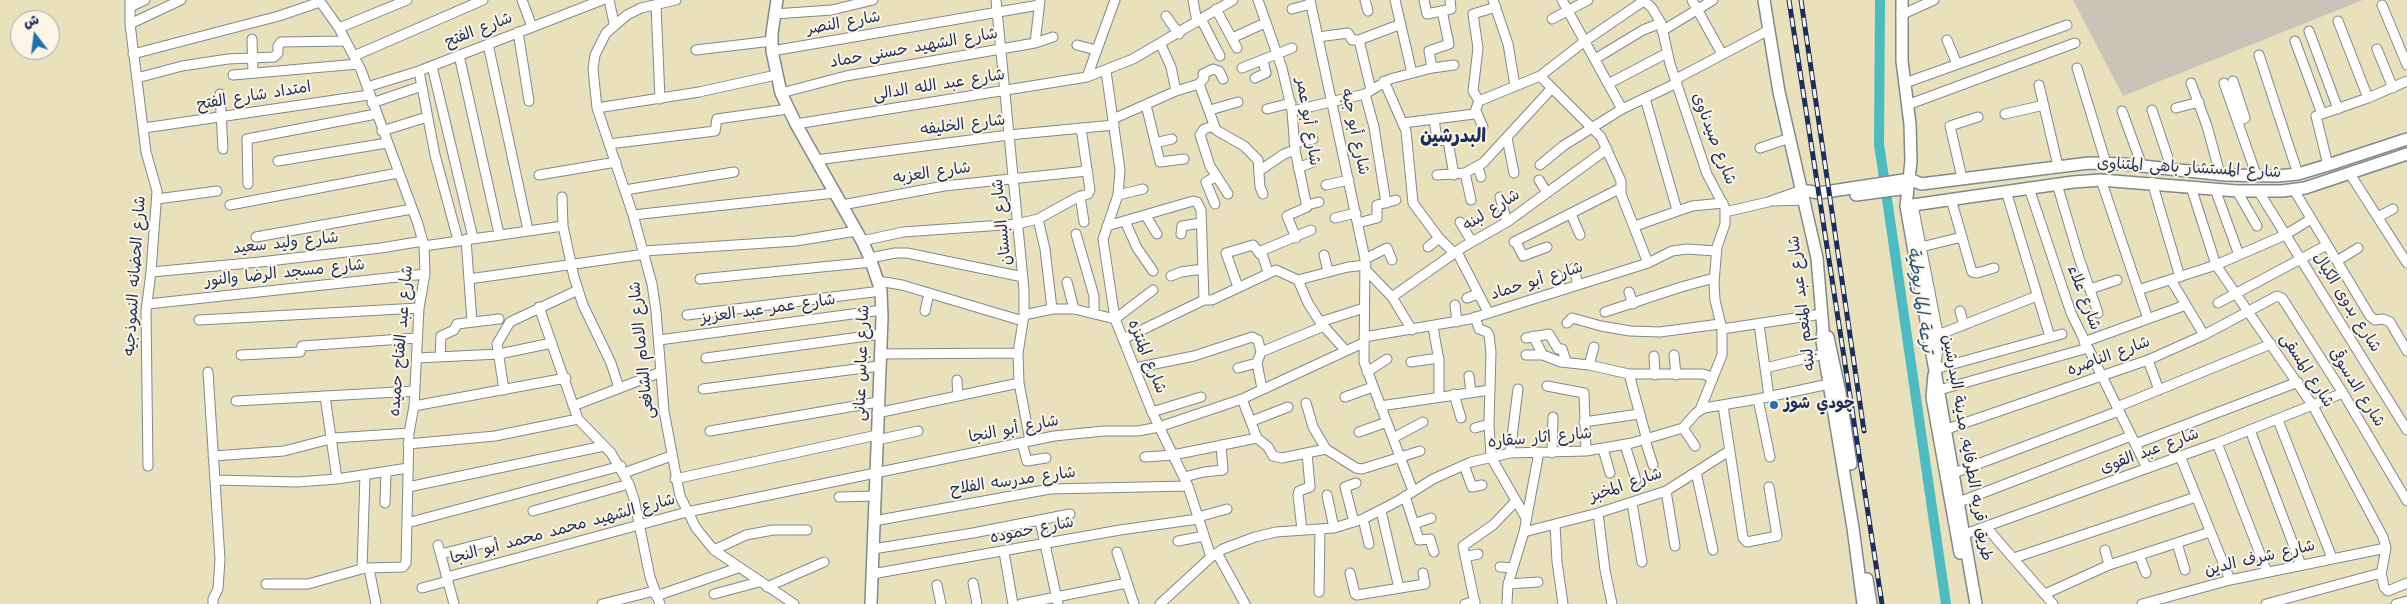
<!DOCTYPE html>
<meta charset="utf-8">
<style>
body{margin:0}
#map{position:relative;width:2407px;height:604px;overflow:hidden;background:#e9e1bc;font-family:"Architects Daughter","Playpen Sans Arabic",sans-serif}
canvas{display:block}
.north{position:absolute;left:10px;top:10px;width:50px;height:50px;box-sizing:border-box;background:#fcf5e5;border:1px solid #a2a6af;border-radius:50%;rotate:345deg;font-size:14px;font-weight:700;line-height:20px;text-align:center;color:#1b2f5e}
.north::after{content:'';display:block;margin:auto;width:18px;height:22px;background:#1f6fb2;clip-path:polygon(50% 0,100% 100%,50% 72%,0 100%)}
</style>
<div id="map">
<canvas width="2407" height="604"></canvas>
<div class="north">ش</div>
</div>
<script>
const ctx = document.querySelector('canvas').getContext('2d');
ctx.lineJoin = 'round';
function paint(path, color) { ctx.fillStyle = color; ctx.fill(path, 'evenodd'); }
const shape = rows => new Path2D(rows.map(r => 'M' + r).join(''));
function stroke(path, color, width, dash) { ctx.strokeStyle = color; ctx.lineWidth = width; ctx.lineCap = dash ? 'butt' : 'round'; ctx.setLineDash(dash || []); ctx.stroke(path); }
function drawText(font, color, halo, rows, align = 'center') {
  ctx.font = font + ' "Architects Daughter","Playpen Sans Arabic",sans-serif'; ctx.lineWidth = 4; ctx.setLineDash([]); ctx.textBaseline = 'middle'; ctx.strokeStyle = halo; ctx.fillStyle = color; for (const [text, x, y, turn = 0] of rows) {
    ctx.save(); ctx.translate(x, y); ctx.rotate((+turn || 0) * Math.PI / 180); ctx.textAlign = isNaN(turn) ? turn : align; if (halo) ctx.strokeText(text, 0, 0); ctx.fillText(text, 0, 0); ctx.restore();
  }
}
paint(shape([
 [2073,0,2363,0,2123,96]
]), '#cbc3b8');
stroke(shape([
 [1880,0,1879,144,1946,604]
]), '#4cbbc2', 10);
const street = shape([
 [130,0,130,24,146,152,157,191,151,272,146,311,148,466],
 [522,0,532,27],
 [609,0,614,23],
 [676,0,641,8,627,15,606,33,595,55,593,69,597,108,633,215,652,284,656,311,664,411,680,496,696,528,714,550,794,604],
 [996,0,1024,290,1024,315,1018,353,1019,383,1030,441],
 [1193,0,1197,22],
 [1258,0,1282,68,1292,111,1295,150,1307,207,1287,216,1296,238],
 [1310,0,1365,259,1364,362,1413,491],
 [1365,0,1368,11],
 [1395,0,1412,73],
 [1424,0,1427,14,1451,9,1450,0],
 [1493,0,1508,44,1515,86],
 [1562,0,1622,109],
 [1643,0,1652,8,1661,23,1670,64,1707,174,1725,208,1725,224,1717,247,1714,282,1715,300,1722,329,1722,355,1700,410],
 [1692,0,1722,54],
 [656,5,660,99],
 [2382,5,2407,65],
 [130,7,145,0],
 [1216,9,1237,48],
 [1292,9,1311,4],
 [774,14,832,10,873,0],
 [1901,15,1934,0],
 [1166,16,1179,34],
 [1201,19,1220,56],
 [1552,19,1588,0],
 [2338,21,2368,98],
 [130,24,181,0],
 [339,28,407,0],
 [1662,31,1713,0],
 [2309,31,2338,109],
 [518,32,529,101],
 [1318,37,1348,33,1352,40,1359,40],
 [1232,38,1265,23],
 [252,39,253,73],
 [1947,40,1957,64],
 [2295,41,2322,114],
 [1035,43,1040,0],
 [488,44,528,230],
 [1077,45,1096,50],
 [1161,45,1171,67,1176,91],
 [2377,49,2393,88],
 [696,50,772,41],
 [772,51,1039,5],
 [133,54,279,16,320,2],
 [459,55,499,234],
 [2259,55,2298,174],
 [354,56,483,0],
 [1595,59,1643,30,1661,23],
 [432,66,473,238],
 [1242,68,1292,48],
 [1432,68,1429,51,1449,44,1442,11],
 [2077,68,2106,163],
 [419,71,435,155,458,240],
 [1106,71,1120,170,1118,195,1103,239,1115,319,1152,412,1188,486,1211,557],
 [233,75,358,64],
 [1540,76,1601,137,1621,181,1621,194,1648,263],
 [1087,77,1115,0],
 [137,78,182,66,228,59,274,57,278,53,278,46,281,42,346,41],
 [1255,78,1266,73,1263,61],
 [1676,79,1767,31],
 [1384,81,1406,131,1413,203,1439,238,1454,253],
 [2233,81,2245,118,2238,121],
 [1905,83,2067,25],
 [2191,83,2207,126,2220,174],
 [2224,83,2257,177],
 [1199,84,1204,78,1203,74,1213,69,1219,71,1223,79],
 [1608,84,1667,53],
 [2039,85,2058,166],
 [367,87,419,71,602,0],
 [1371,90,1359,40,1401,24],
 [781,93,846,76,1035,43,1053,37],
 [220,94,223,149],
 [1365,94,1374,127,1386,203],
 [1645,98,1677,210],
 [1479,101,1473,91,1478,48,1473,14,1496,7],
 [372,103,422,86],
 [1146,105,1160,162,1184,159],
 [1907,105,2075,43],
 [597,108,699,92,776,75],
 [2176,108,2199,102],
 [1267,109,1291,103],
 [1210,110,1238,102],
 [2152,110,2172,170],
 [1292,111,1365,94,1390,79,1432,68,1454,65],
 [1476,111,1483,127],
 [2122,111,2142,166],
 [2005,114,2044,105],
 [1113,119,1176,91,1199,84,1216,130,1244,146,1258,160,1260,187,1263,194],
 [1434,119,1437,140,1448,141,1454,175],
 [1403,123,1474,114,1479,101,1540,76,1585,41,1645,0],
 [796,124,1087,77,1133,59,1233,0],
 [1214,126,1204,129,1200,135,1210,166,1228,194],
 [144,128,369,95],
 [382,131,427,117],
 [1507,138,1514,173],
 [1155,143,1172,139],
 [1294,143,1313,139],
 [609,144,715,131,717,119,788,109],
 [1760,148,1790,138],
 [816,160,1009,135,1114,125],
 [278,161,387,143],
 [1540,165,1563,146,1622,109,1677,83],
 [2328,165,2316,116,2368,98,2407,81],
 [1478,167,1481,177],
 [1298,168,1313,162],
 [1259,171,1284,154,1295,150],
 [1465,173,1471,200],
 [2350,174,2407,263],
 [539,175,616,162],
 [1437,175,1465,173,1483,163,1552,88],
 [1962,178,1950,126,1978,117],
 [1539,180,1547,193],
 [2101,180,2148,319],
 [2152,182,2180,277],
 [248,184,247,139,376,114],
 [2057,184,2079,258,2098,313],
 [1326,185,1349,180],
 [2191,187,2216,265,2313,406,2383,537,2386,548,2381,575],
 [2029,188,2071,313,2147,468],
 [2215,189,2239,255],
 [625,190,734,172],
 [2294,190,2370,316,2375,320,2383,319,2390,322,2407,351],
 [2006,191,2050,337],
 [2237,191,2257,226],
 [2259,192,2407,430],
 [1118,195,1143,189],
 [1080,196,1084,222],
 [562,197,563,226,574,277,583,305,611,363,619,388],
 [1500,197,1507,222],
 [157,199,217,191],
 [1951,199,1972,272,1977,273,1994,268],
 [1775,201,1805,200],
 [1215,204,1206,182,1217,176],
 [230,205,398,173],
 [842,205,944,186,1087,171],
 [1307,205,1319,202],
 [1913,205,1937,328,1938,350,1935,369,2062,334],
 [1725,212,1768,202,1802,190],
 [1571,214,1580,235],
 [633,215,835,193],
 [1146,216,1157,234],
 [2378,217,2393,209],
 [1335,218,1356,213],
 [1038,219,1045,249,1052,309],
 [1125,221,1137,248,1153,271],
 [1460,222,1472,242],
 [1358,223,1377,218,1377,205,1396,200],
 [1107,226,1193,201,1197,202,1201,210,1204,300],
 [1635,226,1692,206,1723,203],
 [1076,234,1094,296,1094,313],
 [1181,234,1182,226,1201,223],
 [256,237,412,209],
 [466,239,472,322],
 [862,241,903,232,1017,224,1038,219,1076,198,1088,194,1090,190,1081,128],
 [1514,242,1621,188],
 [1516,242,1523,256,1547,247],
 [424,246,563,226],
 [1428,247,1439,238],
 [1921,247,1962,237],
 [644,251,796,241,856,231],
 [1457,252,1488,312],
 [1324,255,1328,271],
 [870,258,895,253,907,253,1023,277],
 [1365,259,1387,248,1392,260],
 [2337,261,2358,248],
 [1574,268,1578,285],
 [1366,270,1392,297,1412,330],
 [151,272,260,262,381,248,423,241],
 [1268,272,1261,251,1311,230],
 [1557,275,1561,290],
 [1171,276,1181,272,1203,269],
 [469,279,645,254],
 [700,279,872,262],
 [1298,280,1348,267,1366,265],
 [2171,280,2204,335],
 [878,281,902,285,1023,321],
 [1067,282,1074,309],
 [1238,287,1226,253,1253,245,1260,254],
 [2090,289,2117,280],
 [2138,290,2216,265,2285,235,2311,219],
 [1629,292,1633,304],
 [1392,297,1463,247,1507,222,1607,149],
 [1467,298,1478,294],
 [2218,303,2327,245],
 [148,304,425,274],
 [1455,305,1457,322],
 [539,307,578,419,611,453,629,484,634,499,650,577,660,604],
 [925,311,929,293],
 [1960,311,1964,325],
 [1605,312,1681,287,1714,278],
 [687,315,881,291],
 [1024,315,1052,309,1074,309,1115,319,1153,290],
 [1475,317,1479,329,1487,332,1489,335,1491,352,1489,424,1491,457,1526,518],
 [199,320,419,308],
 [1320,322,1364,308],
 [1567,323,1572,318,1601,326,1630,331,1660,332,1720,324],
 [1759,324,1769,397],
 [1433,327,1439,361,1439,396],
 [1722,329,1822,314],
 [1938,335,2037,296],
 [1533,336,1543,355],
 [1364,337,1470,319,1648,263,1672,251,1687,249,1716,251],
 [1526,338,1549,334,1558,349,1562,349,1566,361],
 [1123,339,1204,300,1212,300,1276,270,1298,280,1308,303,1320,322,1346,351],
 [659,340,882,310],
 [2084,342,2186,305],
 [1261,352,1324,326],
 [880,354,1018,353],
 [241,355,300,352,302,346,417,338],
 [1526,355,1543,355,1561,362,1589,365,1629,374,1703,374,1711,377],
 [1674,355,1676,375],
 [1654,356,1655,375],
 [440,357,441,336,454,330,457,324,499,319],
 [417,358,499,354,552,343],
 [706,358,882,334],
 [2148,360,2159,390],
 [1411,362,1439,358],
 [1589,365,1594,347],
 [1135,368,1194,356,1252,337,1258,340,1261,352,1257,363,1262,389],
 [1238,368,1257,363],
 [1765,368,1824,354],
 [208,372,220,559,218,589,213,599,213,604],
 [1367,372,1387,359],
 [1629,374,1647,440],
 [1469,376,1471,392],
 [957,380,958,396],
 [1547,386,1584,393,1586,451],
 [703,389,879,366],
 [504,390,497,344,510,322,578,290],
 [1939,390,2088,348],
 [1454,394,1461,418],
 [325,396,337,479],
 [1345,397,1373,387],
 [1242,399,1257,438,1268,447,1273,456,1282,458,1326,449],
 [1758,399,1770,457],
 [236,401,415,391],
 [1306,403,1313,427,1326,449,1356,468,1362,469,1420,451],
 [414,406,566,378],
 [573,406,661,372],
 [1380,406,1490,390],
 [1723,406,1743,538,1747,542,1777,536,1769,487],
 [2117,407,2271,344],
 [1152,412,1201,397],
 [877,413,1019,383],
 [2278,420,2332,558],
 [1252,421,1288,407],
 [1584,422,1639,414],
 [1475,428,1489,424],
 [1683,428,1695,446],
 [1947,429,2148,360,2204,335,2277,296,2282,298,2343,393,2407,501],
 [2250,430,2301,565],
 [710,431,878,402],
 [1359,432,1387,422],
 [1393,438,1423,422],
 [877,440,918,431],
 [1645,440,1653,465],
 [1022,443,1027,461,1046,458],
 [2217,443,2267,572],
 [408,444,495,436,578,419],
 [2135,444,2298,382],
 [1625,445,1636,480],
 [1603,449,1610,473],
 [1510,453,1518,389],
 [1552,453,1553,417],
 [213,456,284,451,334,438,409,433],
 [2180,456,2230,580],
 [1145,457,1173,455,1257,438],
 [1464,465,1472,487,1482,485],
 [1696,472,1713,550],
 [624,473,671,456],
 [1954,473,2119,411],
 [1184,477,1204,472,1223,470,1221,445],
 [675,479,877,435],
 [215,480,297,482,337,479,408,468],
 [408,487,604,446],
 [1666,491,1675,546],
 [1327,495,1334,528],
 [1405,496,1419,540,1430,539,1434,552],
 [839,497,875,496],
 [1959,502,2131,436],
 [385,503,386,472],
 [1632,503,1642,562],
 [533,511,629,484],
 [1381,511,1399,588],
 [1598,513,1605,570,1612,604],
 [1198,517,1227,509],
 [1363,519,1369,544],
 [874,521,1050,489,1188,486],
 [1040,521,1058,604],
 [1354,522,1345,487,1356,483],
 [407,523,621,466],
 [1414,524,1431,518],
 [1555,524,1557,562,1563,604],
 [1986,527,2053,604],
 [1302,530,1298,495,1299,491,1310,487,1307,453],
 [1524,532,1598,513,1666,491,1729,451],
 [1965,534,2217,443,2343,393],
 [1178,541,1204,536],
 [2177,543,2185,570],
 [438,545,454,604],
 [873,549,973,533,1070,514],
 [714,550,746,535,773,530,807,530],
 [2105,550,2109,565],
 [1004,552,1013,604],
 [1117,552,1134,604],
 [1217,553,1245,604],
 [441,554,492,541],
 [2139,555,2146,573],
 [1465,557,1478,554],
 [2014,558,2196,497],
 [1500,567,1513,568],
 [369,568,376,604],
 [362,569,365,475],
 [1350,573,1355,594,1357,595,1425,584,1423,573],
 [872,574,1120,530,1198,519],
 [447,577,687,512,1054,436,1104,431,1138,431,1159,427,1242,399,1363,343],
 [973,583,977,604],
 [266,584,308,584,365,568,403,567,406,563,409,433,414,406,419,308,425,274,424,246,418,224,361,70,339,28,319,0],
 [1508,584,1538,582],
 [937,585,941,604],
 [767,587,824,562],
 [422,588,448,581],
 [1319,592,1320,530],
 [714,594,759,582],
 [2045,594,2109,565,2210,532],
 [656,596,738,568],
 [602,604,654,591],
 [1021,604,1127,583],
 [1160,604,1211,557,1223,549,1255,537,1276,532,1334,528,1363,519,1398,501,1433,479,1471,462,1510,453,1586,451,1632,443,1683,428,1696,413,1704,408,1758,399,1829,384],
 [1465,604,1475,601],
 [1475,604,1463,546,1493,525,1516,501],
 [1507,604,1508,584,1524,532,1539,452],
 [2142,604,2230,580,2386,548],
 [2266,604,2377,574,2382,577,2384,587,2388,591,2407,583],
 [2396,604,2407,601]
]);
const secondary = shape([
 [777,0,772,33,772,51,781,93,796,124,862,241,870,258,881,291,882,318,871,604],
 [1764,0,1779,92,1817,258,1823,329,1822,341,1853,528,1863,604],
 [1902,0,1902,61,1910,124,1911,161,1906,206,1976,604],
 [1802,190,1819,193,1910,179,1921,184,2089,163,2124,164,2225,175,2277,176,2298,174,2328,165,2407,139],
 [1856,195,1908,188],
 [1906,206,2073,182,2101,180,2237,191,2282,191,2305,188,2407,154],
 [1828,337,1840,393,1851,464],
 [1934,375,1932,397,1960,553],
 [1867,579,1871,604]
]);
stroke(street, '#82888d', 11);
stroke(secondary, '#82888d', 14);
stroke(street, '#fff', 9);
stroke(secondary, '#fff', 11);
const rail = shape([
 [1789,0,1882,604],
 [1801,0,1864,431]
]);
stroke(rail, '#1b2f5e', 5);
stroke(rail, '#fcf5e5', 3, [9]);
for (const [x, y, r, color] of [
 [1774,405,5,"#1f6fb2"]
]) { const dot = new Path2D(); dot.arc(x, y, r, 0, 2 * Math.PI); ctx.fillStyle = color; ctx.fill(dot); stroke(dot, '#fcf5e5', 2); }
drawText('16px', '#1b2f5e', '#fcf5e5', [
 ["شارع النصر",844,24,-10],
 ["شارع الفتح",479,31,-21],
 ["شارع الشهيد حسنى حماد",914,49,-10],
 ["شارع عبد الله الدالى",939,86,-9],
 ["امتداد شارع الفتح",254,97,-9],
 ["شارع أبو عمر",1307,122,81],
 ["شارع الخليفه",963,126,-7],
 ["شارع أبو جبه",1354,132,78],
 ["شارع صيدناوى",1713,139,69],
 ["شارع المستشار باهى المتناوى",2189,169,3],
 ["شارع العزبه",932,174,-8],
 ["شارع لبنه",1492,211,-32],
 ["شارع البستان",1003,222,-96],
 ["شارع وليد سعيد",286,244,-6],
 ["شارع مسجد الرضا والنور",285,274,-6],
 ["شارع الحضانه النموذجيه",136,276,-86],
 ["شارع أبو حماد",1537,282,-17],
 ["شارع علاء",2083,298,69],
 ["شارع عبد المنعم لبنه",1803,303,-97],
 ["شارع بدوى الكيال",2346,303,58],
 ["شارع عمر عبد العزيز",768,310,-8],
 ["شارع عبد الفتاح حميده",402,341,-85],
 ["شارع الامام الشافعى",643,350,-96],
 ["شارع المنتزه",1146,357,68],
 ["شارع الناصره",2109,357,-20],
 ["شارع عباس عنانى",863,363,-88],
 ["شارع المسقى",2306,371,57],
 ["شارع الدسوقى",2356,388,58],
 ["شارع أبو النجا",1014,430,-11],
 ["شارع اثار سقاره",1540,439,-5],
 ["طريق قريه الطرفايه, مدينة البدرشين",1966,448,80],
 ["شارع عبد القوى",2150,452,-20],
 ["شارع مدرسه الفلاح",1013,482,-8],
 ["شارع المخبز",1626,486,-19],
 ["شارع الشهيد محمد محمد أبو النجا",563,530,-15],
 ["شارع حموده",1032,531,-11],
 ["شارع شرف الدين",2260,559,-13]
]);
drawText('bold 16px', '#1b2f5e', '#fcf5e5', [
 ["چودي شوز",1784,405]
], 'left');
drawText('italic 18px', '#2a597c', '#fcf5e5', [
 ["ترعة الماريوطية",1919,300,82]
]);
drawText('bold 19px', '#1b2f5e', '#fcf5e5', [
 ["البدرشين",1453,138]
]);
</script>
